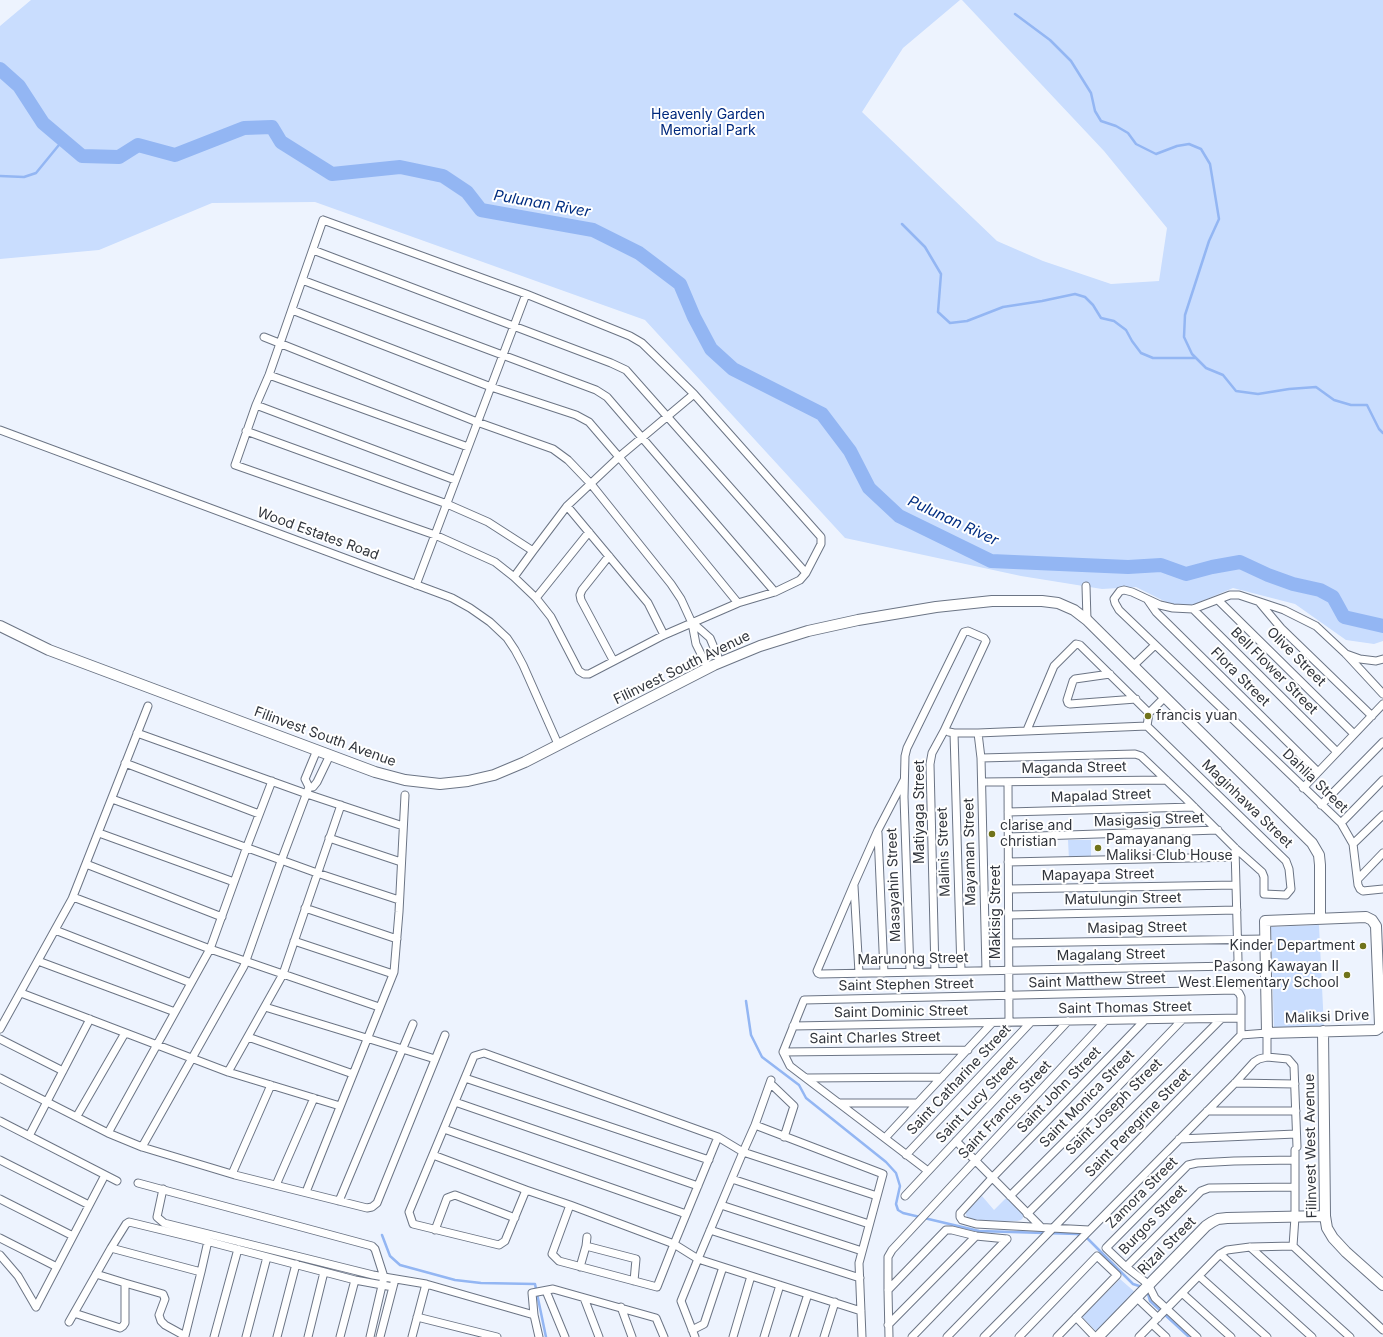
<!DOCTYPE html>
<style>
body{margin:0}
canvas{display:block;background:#edf3fe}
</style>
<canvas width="1383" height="1337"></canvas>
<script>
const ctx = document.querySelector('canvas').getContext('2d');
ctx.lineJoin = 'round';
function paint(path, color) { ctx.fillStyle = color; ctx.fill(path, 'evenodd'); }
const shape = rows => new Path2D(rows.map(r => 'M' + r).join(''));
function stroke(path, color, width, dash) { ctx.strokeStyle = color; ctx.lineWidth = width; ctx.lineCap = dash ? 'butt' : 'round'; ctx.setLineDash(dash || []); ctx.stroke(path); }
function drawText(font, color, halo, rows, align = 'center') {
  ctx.font = font + ' Inter,sans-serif'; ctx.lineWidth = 4; ctx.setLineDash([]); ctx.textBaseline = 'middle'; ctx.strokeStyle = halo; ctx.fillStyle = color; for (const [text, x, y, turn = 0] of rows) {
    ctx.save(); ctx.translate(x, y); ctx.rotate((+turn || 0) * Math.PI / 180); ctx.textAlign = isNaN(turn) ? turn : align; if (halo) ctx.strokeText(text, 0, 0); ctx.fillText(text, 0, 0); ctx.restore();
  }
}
paint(shape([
 [31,0,960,0,903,48,862,112,997,241,1043,261,1111,284,1159,281,1167,228,1104,151,962,0,1383,0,1383,641,1374,644,1346,640,1295,604,1233,588,1188,607,1170,604,1136,587,1102,589,1021,576,845,538,645,320,315,202,212,203,99,250,0,259,0,26],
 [1068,840,1091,840,1091,859,1069,860],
 [1319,925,1324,1028,1274,1029,1271,927],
 [982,1196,994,1210,1006,1198,1023,1214,1023,1218,1021,1220,1017,1221,974,1221,968,1219,966,1215,966,1212],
 [1120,1279,1136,1293,1097,1332,1082,1317]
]), '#c9ddfe');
stroke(shape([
 [1015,14,1050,40,1071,61,1091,93,1095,111,1101,121,1116,126,1128,133,1136,144,1156,154,1177,146,1189,144,1201,149,1210,164,1219,219,1209,241,1185,315,1184,337,1192,354,1206,368,1223,375,1236,391,1258,394,1289,389,1316,387,1334,400,1351,405,1367,405,1379,429,1383,433],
 [0,176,24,177,36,173,63,140],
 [902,224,925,247,941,274,938,312,950,323,967,321,1003,307,1042,301,1075,294,1085,297,1093,305,1101,318,1114,321,1126,330,1132,341,1141,353,1153,358,1196,358],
 [746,1001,751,1035,762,1057,799,1085,806,1098,886,1162,896,1173,900,1186,896,1204,898,1210,903,1213,979,1231,1077,1234,1087,1238,1133,1284,1142,1287],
 [382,1235,390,1256,400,1265,455,1280,481,1283,535,1284,546,1337],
 [1145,1291,1148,1294,1150,1301,1189,1337]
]), '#93b6f3', 2.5);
stroke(shape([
 [0,69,19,86,43,123,82,156,119,157,138,145,175,155,244,128,272,127,281,142,332,174,400,167,443,176,467,192,481,210,593,230,639,253,680,284,694,317,711,349,733,369,822,414,850,451,869,488,899,516,991,561,1128,567,1161,565,1186,574,1212,567,1240,562,1268,575,1293,584,1320,590,1333,597,1344,617,1383,626]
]), '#93b6f3', 14);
const street = shape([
 [323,220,526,294,630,336,642,343,694,394,821,537,821,544,806,573,800,580,775,592,738,603,664,635,589,674,584,674,579,671,551,617,536,598,514,577,495,562,435,535,235,465,256,405,269,375,323,220],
 [313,250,611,363,626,370,806,573],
 [302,280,596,390,607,397,775,592],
 [292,310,491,387,576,415,589,422,619,457,738,603],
 [264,337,477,422,553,449,568,460,591,484,671,584,681,599,692,623,696,644,708,668],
 [269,375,468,447],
 [256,405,455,480],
 [0,430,452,598,470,608,490,622,507,638,515,650,523,665,558,744],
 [246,431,447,504,488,522,533,551],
 [567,506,648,603,664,635],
 [609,556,582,590,580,595,581,600,613,660],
 [514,577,533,551,567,506,619,457,694,394],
 [416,585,526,294],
 [1086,586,1087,620],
 [536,598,589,532],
 [1147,599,1156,612,1318,772],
 [1218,600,1354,734],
 [1260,603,1281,628,1372,716],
 [1193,609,1337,752],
 [693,623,710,638,720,662],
 [1346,654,1360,659,1376,661,1383,659],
 [1133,666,1155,645],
 [1110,674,1075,679,1073,681,1067,700,1068,703,1070,704,1136,699],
 [1383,694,1346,654,1316,626,1284,610,1239,595,1230,595,1193,609,1173,608,1160,605,1132,592,1124,590,1120,591,1114,599,1115,603,1119,610,1341,823,1353,844,1358,885,1360,889,1363,891,1383,889],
 [1147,726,1149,713,1165,697],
 [1027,730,1054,666,1076,644,1080,645,1149,713],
 [949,732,954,733,978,733,1147,726],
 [137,733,307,794,403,826],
 [954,733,961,971],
 [978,733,981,758,986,971],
 [317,750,305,779,309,787,313,787,317,782,330,755],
 [981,758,1135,754,1141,756,1186,799,1235,848,1262,872,1264,877,1264,894,1286,895,1291,889,1289,869,1286,861,1147,726],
 [125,763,259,814],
 [904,780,878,830,854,884,817,971,818,973,820,974,1233,966,1237,963,1238,960,1235,848],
 [982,782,1166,780],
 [1008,782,1009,1023],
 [1303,788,1383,704],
 [112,799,317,873,399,900],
 [1321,805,1383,742],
 [1008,812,1194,807],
 [1341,823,1383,780],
 [99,833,234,882],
 [878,833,884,973],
 [1008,837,1218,830],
 [329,838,401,862],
 [1353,844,1383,815],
 [1008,862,1235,857],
 [86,864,222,917],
 [1358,879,1383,853],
 [854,886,859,973],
 [1009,889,1236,885],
 [73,897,210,949,379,1007],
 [305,908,397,939],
 [1009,915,1237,910],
 [55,930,191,983],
 [294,941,393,974],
 [1009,943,1265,939],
 [38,961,175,1012],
 [910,972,904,797,905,756,907,748,964,632,968,631,984,638,986,641,944,731,932,753,930,764,935,972],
 [21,993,228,1072,340,1106],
 [265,1007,435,1059],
 [793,1026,1241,1018],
 [0,1029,72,899,148,706],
 [1241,1035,1267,1033,1267,1057],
 [248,1037,353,1074],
 [0,1039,63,1071],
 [783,1052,968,1050],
 [228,1072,283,974,341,805],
 [0,1078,108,1133,142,1147,235,1175,367,1208,372,1207,377,1203,445,1035],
 [465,1078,709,1160],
 [807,1078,942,1077],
 [771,1080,755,1125,743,1152,698,1259,674,1244,657,1287,559,1261,552,1254,570,1205,674,1244,718,1137,743,1152,877,1196],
 [770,1083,794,1106,784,1137],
 [1235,1083,1295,1084],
 [455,1102,698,1186],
 [840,1103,917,1103],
 [1207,1111,1296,1111],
 [77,1116,125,1033],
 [0,1121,117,1181],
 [755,1125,883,1174,859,1263,862,1337],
 [444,1129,686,1214],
 [108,1133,210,949,246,849,272,781],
 [29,1136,90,1019],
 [885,1138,992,1023],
 [1179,1139,1296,1134],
 [956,1141,1040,1226],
 [142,1147,244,966,280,864,309,787],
 [433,1155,526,1190],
 [906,1155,1031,1022],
 [0,1160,89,1205],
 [928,1171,790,1066,783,1052,804,1000,1235,990,1239,993,1241,997,1241,1035],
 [232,1174,271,1085],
 [732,1179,869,1224],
 [138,1183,372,1246,375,1249,384,1277,426,1284],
 [276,1185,314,1098],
 [163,1189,157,1217,164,1223,373,1275,384,1277,370,1337],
 [306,1192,394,972,399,912,405,795],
 [905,1196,1068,1021],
 [1010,1196,1084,1122,1182,1020],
 [0,1199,73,1236],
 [339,1201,413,1024],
 [570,1205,526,1190,505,1241,499,1245,413,1224,409,1212,474,1056,484,1053,718,1137],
 [721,1205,862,1251],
 [1027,1214,1221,1019],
 [435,1230,447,1198,455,1195,515,1218],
 [710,1230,860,1278],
 [1089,1230,976,1224,962,1220,960,1217,960,1213,992,1178,1144,1021],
 [587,1237,586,1246,636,1259,634,1281],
 [0,1238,57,1267],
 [1293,1246,1383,1330],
 [1293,1246,1295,1217,1295,1150],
 [1250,1247,1350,1337],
 [111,1248,201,1272,185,1336,165,1325,161,1321,159,1315,165,1299,163,1294,125,1283],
 [1220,1254,1312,1337],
 [0,1255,18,1276,36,1307],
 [580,1267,586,1246],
 [1126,1267,1201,1191,1209,1188,1295,1187],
 [201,1272,208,1241],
 [1199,1276,1267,1337],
 [888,1290,946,1230,952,1230,976,1236,1007,1239],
 [546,1291,565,1337],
 [1182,1293,1231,1337],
 [1136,1297,1158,1318],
 [584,1298,599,1337],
 [36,1307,105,1175],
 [621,1307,632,1337],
 [74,1313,120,1328,123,1326,125,1323,125,1283,96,1274],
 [417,1317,497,1337],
 [1076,1317,1095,1337],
 [69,1322,111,1248,126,1224,129,1222,195,1238,355,1280,393,1287],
 [1152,1324,1166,1337],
 [888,1325,976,1236],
 [692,1330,704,1324,723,1267],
 [214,1337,238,1249],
 [246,1337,267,1257],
 [277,1337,296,1264],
 [308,1337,324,1272],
 [340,1337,355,1280],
 [380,1337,394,1283],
 [412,1337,426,1284,534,1315],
 [539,1337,534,1315,532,1293,553,1289,656,1318,664,1337],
 [695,1337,681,1301,698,1259,861,1311],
 [733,1337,751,1276],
 [764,1337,780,1285],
 [794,1337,808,1294],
 [824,1337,835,1302],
 [889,1337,888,1290,888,1257,892,1250,1105,1021],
 [912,1337,1007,1239],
 [947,1337,1241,1035],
 [984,1337,1235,1083,1254,1062,1259,1059,1267,1057,1288,1059,1294,1066,1297,1147],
 [1019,1337,1097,1256,1117,1275,1057,1337],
 [1139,1337,1220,1254,1227,1250,1250,1247,1293,1246],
 [1197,1337,1155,1298,1148,1284,1126,1267,1106,1248,1188,1165,1197,1163,1234,1161,1295,1160]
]);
const secondary = shape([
 [0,626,49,650,375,772,405,780,440,784,468,781,494,775,525,762,714,665,760,646,808,631,858,620,936,607,992,601,1042,601,1058,603,1074,610,1087,620,1312,843,1319,855,1320,865,1320,919],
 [1366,917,1372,920,1376,926,1380,1025,1379,1028,1376,1030,1267,1033,1265,921,1366,917],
 [1323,1031,1325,1216,1327,1228,1333,1238,1346,1252,1383,1285],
 [1098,1337,1206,1226,1212,1222,1218,1219,1227,1218,1325,1216]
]);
stroke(street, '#6c7585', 9);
stroke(secondary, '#6c7585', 12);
stroke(street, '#fff', 7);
stroke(secondary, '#fff', 10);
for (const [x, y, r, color] of [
 [1148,716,4,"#70731a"],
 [992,834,4,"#70731a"],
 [1098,848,4,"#70731a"],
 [1363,946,4,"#70731a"],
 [1347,975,4,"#70731a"]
]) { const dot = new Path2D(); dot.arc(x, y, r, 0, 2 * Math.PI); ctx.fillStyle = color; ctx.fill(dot); stroke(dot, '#fff', 1.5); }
drawText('14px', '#00297d', '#fff', [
 ["Heavenly Garden",708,115],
 ["Memorial Park",708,131]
]);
drawText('14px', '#31353c', '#fff', [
 ["Wood Estates Road",318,534,20],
 ["Olive Street",1296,657,45],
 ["Filinvest South Avenue",682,668,-26],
 ["Bell Flower Street",1274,671,45],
 ["Flora Street",1240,677,45],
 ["Filinvest South Avenue",325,737,20],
 ["Maganda Street",1074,768,-1],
 ["Dahlia Street",1315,781,44],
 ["Mapalad Street",1101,796,-2],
 ["Maginhawa Street",1247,804,44],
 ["Matiyaga Street",920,812,-90],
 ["Masigasig Street",1149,820,-2],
 ["Malinis Street",944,852,-92],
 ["Mayaman Street",970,852,-91],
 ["Mapayapa Street",1098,875,-1],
 ["Masayahin Street",894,885,-92],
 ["Matulungin Street",1123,899,-1],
 ["Makisig Street",996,912,-90],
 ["Masipag Street",1137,928,-1],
 ["Magalang Street",1111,955,-1],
 ["Marunong Street",913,959,-1],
 ["Saint Matthew Street",1097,981,-2],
 ["Saint Stephen Street",906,985,-1],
 ["Saint Thomas Street",1125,1008,-1],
 ["Saint Dominic Street",901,1012,-1],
 ["Maliksi Drive",1327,1017,-2],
 ["Saint Charles Street",875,1038,-1],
 ["Saint Catharine Street",959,1080,-47],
 ["Saint John Street",1059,1090,-46],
 ["Saint Monica Street",1087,1099,-46],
 ["Saint Lucy Street",977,1100,-47],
 ["Saint Joseph Street",1114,1107,-45],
 ["Saint Francis Street",1005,1110,-47],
 ["Saint Peregrine Street",1138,1123,-46],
 ["Filinvest West Avenue",1311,1146,-91],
 ["Zamora Street",1142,1193,-45],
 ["Burgos Street",1153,1220,-46],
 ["Rizal Street",1167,1246,-45]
]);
drawText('14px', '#31353c', '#fff', [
 ["francis yuan",1156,716],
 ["clarise and",1000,826],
 ["christian",1000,842],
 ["Pamayanang",1106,840],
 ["Maliksi Club House",1106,856],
 ["Kinder Department",1355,946,"right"],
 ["Pasong Kawayan II",1339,967,"right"],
 ["West Elementary School",1339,983,"right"]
], 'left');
drawText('italic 15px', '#002d81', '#fff', [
 ["Pulunan River",542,204,10],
 ["Pulunan River",953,521,25]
]);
</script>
